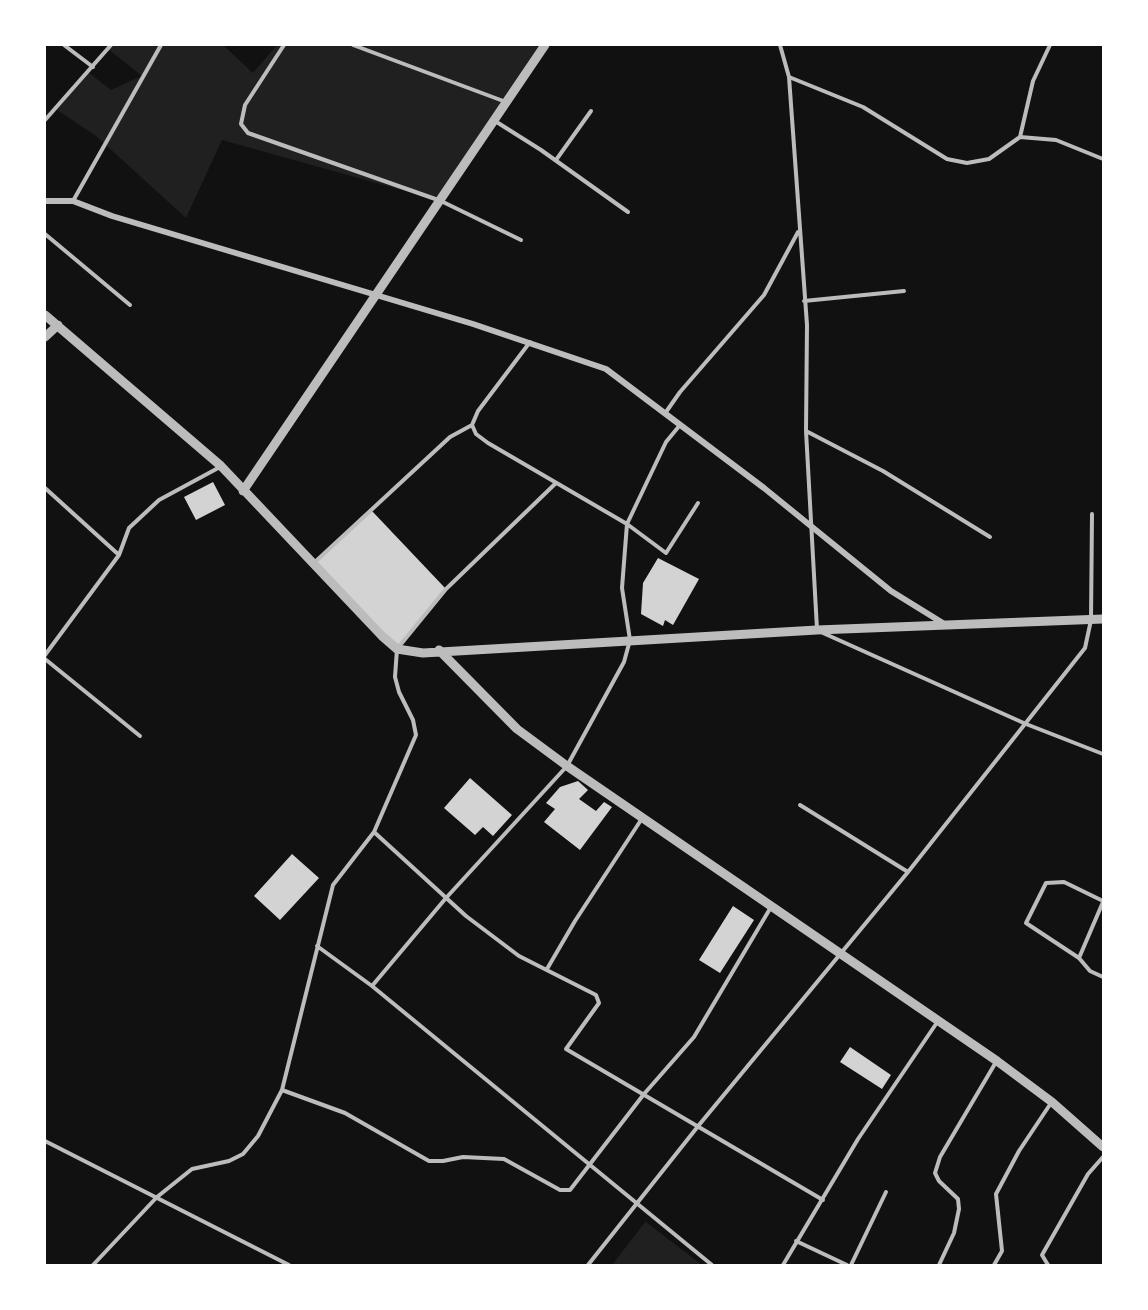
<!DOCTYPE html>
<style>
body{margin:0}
#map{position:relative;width:1148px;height:1310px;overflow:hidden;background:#111;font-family:Arial,sans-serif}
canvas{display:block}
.frame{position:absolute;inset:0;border:46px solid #fff;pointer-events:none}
</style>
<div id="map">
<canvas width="1148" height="1310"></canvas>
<div class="frame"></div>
</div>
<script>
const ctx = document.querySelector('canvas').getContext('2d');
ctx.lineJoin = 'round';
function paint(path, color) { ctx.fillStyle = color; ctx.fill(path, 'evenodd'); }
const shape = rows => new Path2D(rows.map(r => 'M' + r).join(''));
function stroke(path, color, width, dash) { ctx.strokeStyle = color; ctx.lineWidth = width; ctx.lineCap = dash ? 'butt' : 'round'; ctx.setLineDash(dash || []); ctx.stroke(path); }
paint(shape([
 [111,45,223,45,253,73,277,45,545,45,441,201,222,140,186,218,96,136,57,110,88,72,111,90,142,76,108,49],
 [646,1221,646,1222,702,1265,612,1265]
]), '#202020');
paint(shape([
 [213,482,225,505,196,520,184,497],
 [372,511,446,589,397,649,314,563],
 [658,558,699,579,673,625,665,620,663,626,641,614,643,583],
 [470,778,512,815,493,836,483,827,475,835,444,808],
 [578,781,588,790,579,799,596,811,604,802,612,807,580,850,544,822,555,809,546,803,560,787],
 [292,854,319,878,280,920,254,896],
 [733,906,754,920,720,973,699,960],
 [850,1047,891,1075,882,1089,840,1062]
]), '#d3d3d3');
stroke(shape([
 [64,45,93,67],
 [284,45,245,105,241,124,248,133,441,201,521,240],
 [353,45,506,102],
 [780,45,789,77,807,325,806,431,817,629],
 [789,77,863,107,947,159,967,163,989,159,1020,137,1056,140,1103,159],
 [45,120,111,45],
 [495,121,541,150,628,212],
 [1020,137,1033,81,1050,45],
 [556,160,591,111],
 [73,201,161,45],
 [45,234,130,305],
 [804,301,904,291],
 [666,412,680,392,764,295,798,232],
 [472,425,476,434,488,443,627,524,666,553,698,503],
 [806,431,883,471,990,537],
 [45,488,119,555],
 [315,562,450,437,472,425,478,411,530,342],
 [823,633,1026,724,1103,754],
 [45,655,119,555,129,528,159,500,220,467],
 [45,659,140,736],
 [800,805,908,872],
 [374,832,466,916,519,956,596,995,599,1003,566,1049,823,1200],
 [1103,901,1064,882,1046,883,1026,923,1079,958,1090,971,1103,977],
 [317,946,372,986,712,1265],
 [1079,958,1103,902],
 [547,969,575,921,641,820],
 [372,986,446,898,567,766,624,662,630,640,622,588,627,524,666,442,680,425],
 [282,1090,345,1113,429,1161,443,1161,463,1157,504,1159,560,1190,570,1190,644,1094,694,1037,771,907],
 [45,1141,289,1265],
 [796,1241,847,1265],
 [93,1265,157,1197,192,1169,229,1161,243,1154,258,1136,282,1090,333,885,374,832,416,735,413,720,399,692,395,677,397,649,446,589,556,483],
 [588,1265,699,1125,908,872,1085,648,1091,620,1092,514],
 [783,1265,858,1139,938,1021],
 [851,1265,886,1192],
 [939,1265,954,1233,959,1209,958,1199,939,1181,935,1173,940,1157,996,1062],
 [994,1265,1002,1251,996,1194,1019,1151,1051,1103],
 [1048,1265,1042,1255,1088,1174,1103,1157]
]), '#bcbcbc', 4);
stroke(shape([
 [45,201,73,201,112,216,473,324,606,369,764,488,891,591,946,625]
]), '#bcbcbc', 6);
stroke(shape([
 [45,315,221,466,382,636,397,649,423,653,817,630,1103,619],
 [45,337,58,325],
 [243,491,545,45],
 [439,650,517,729,567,766,997,1061,1052,1102,1103,1147]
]), '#bcbcbc', 9);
</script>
